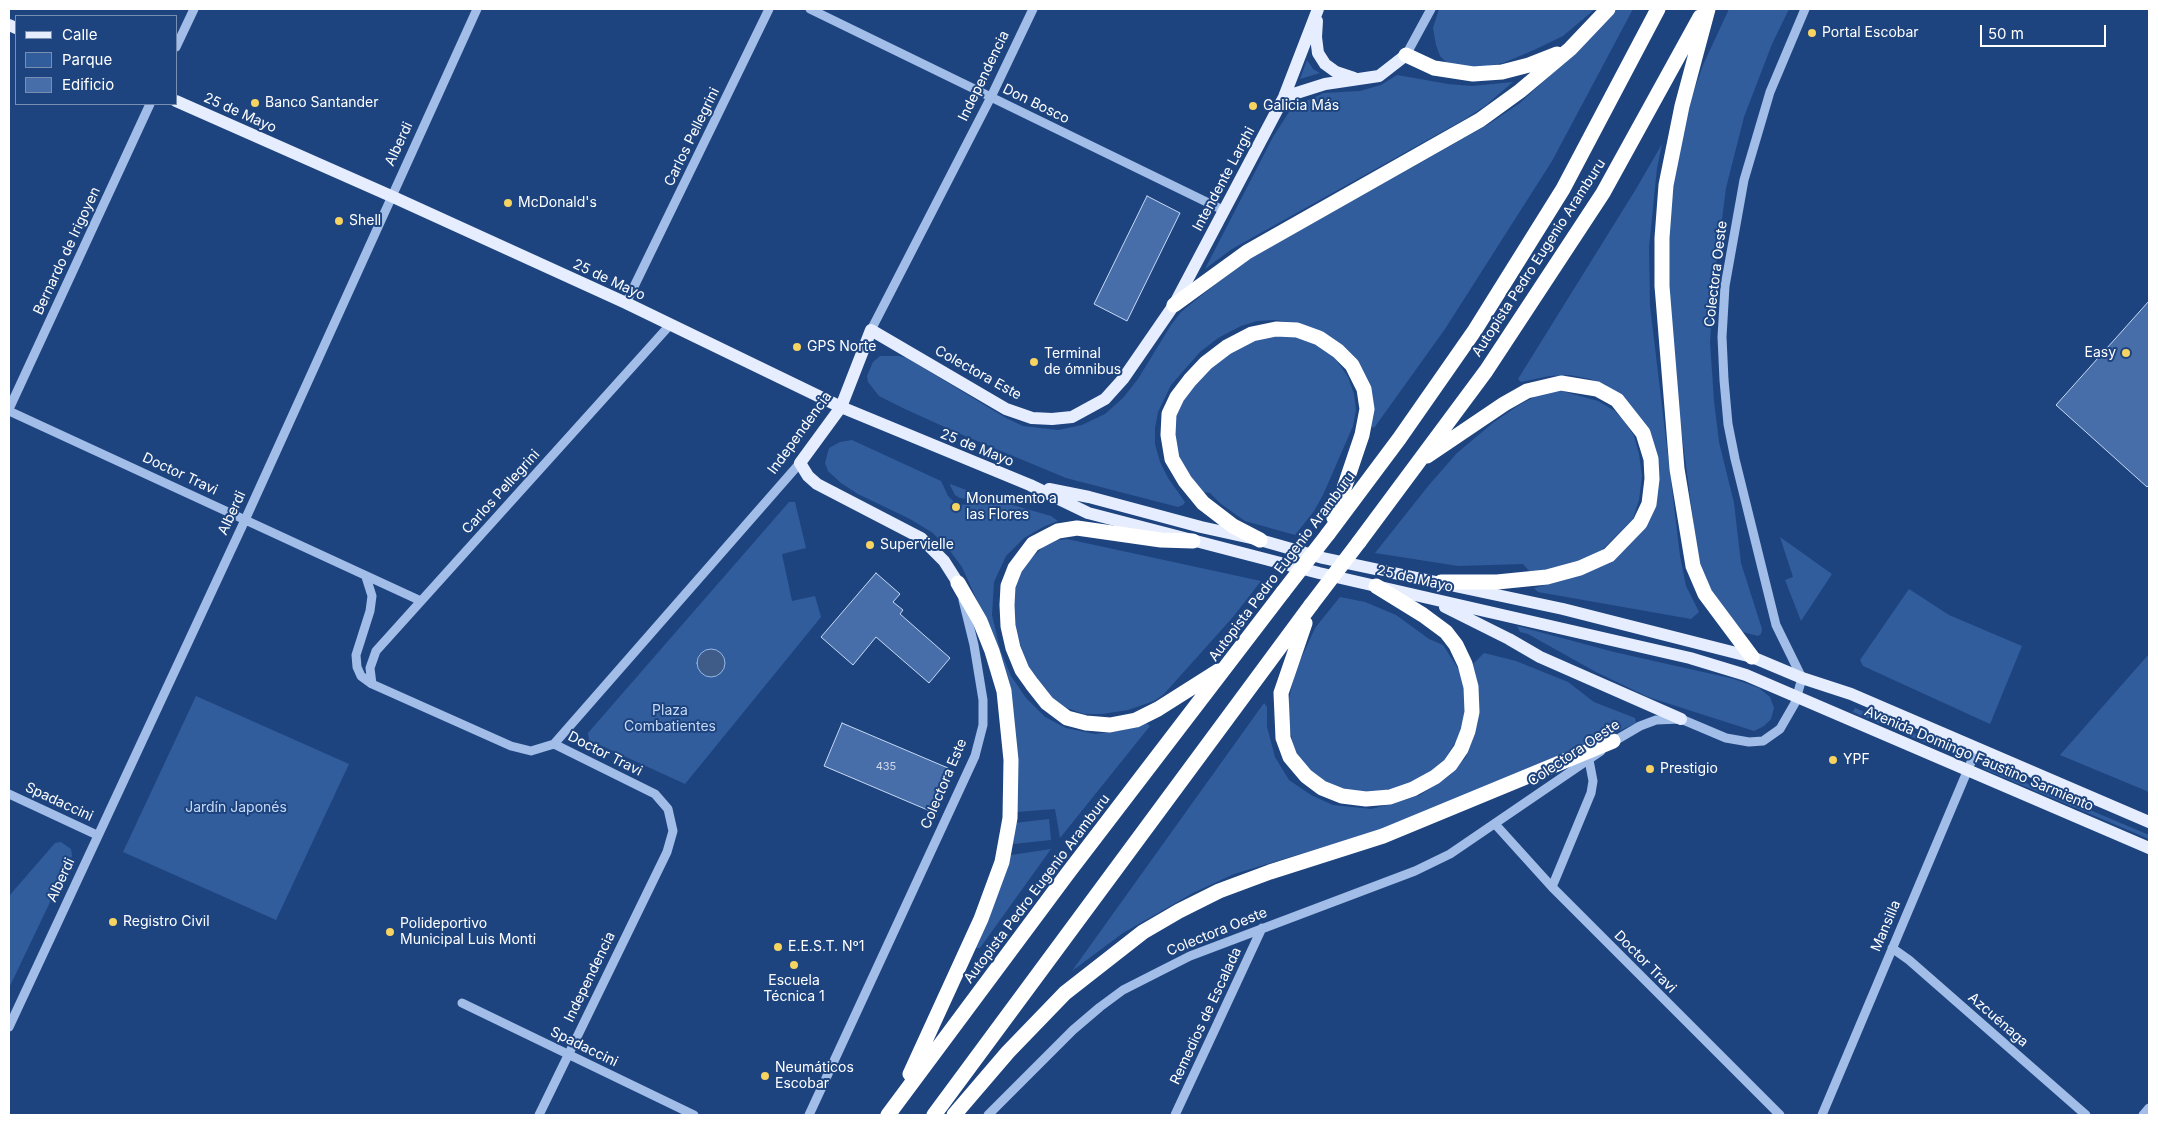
<!DOCTYPE html>
<meta charset="utf-8">
<style>
body{margin:0}
#map{position:relative;width:2158px;height:1124px;overflow:hidden;background:#1e447f;font-family:Inter,sans-serif}
canvas{display:block}
.frame{position:absolute;inset:0;border:10px solid #fff;pointer-events:none}
.legend{position:absolute;left:15px;top:15px;width:162px;height:90px;box-sizing:border-box;background:#1e447f;border:1px solid #788fb2;margin:0;padding:6px 9px;list-style:none;font-size:15px;color:#fff}
.legend li{display:flex;align-items:center;gap:10px;height:25px}
.legend b{width:25px;border:1px solid #788fb2}
.scale{position:absolute;left:1980px;top:25px;width:126px;height:22px;box-sizing:border-box;border:2px solid #fff;border-top:0;padding-left:6px;font-size:15px;line-height:18px;white-space:nowrap;color:#fff;-webkit-text-stroke:4px #1e447f;paint-order:stroke}
</style>
<div id="map">
<canvas width="2158" height="1124"></canvas>
<div class="frame"></div>
<ul class="legend">
<li><b style="height:6px;background:#e5edfe"></b>Calle</li>
<li><b style="height:14px;background:#315d9d"></b>Parque</li>
<li><b style="height:14px;background:#476ea9"></b>Edificio</li>
</ul>
<div class="scale">50 m</div>
</div>
<script>
const ctx = document.querySelector('canvas').getContext('2d');
ctx.lineJoin = 'round';
function paint(path, color) { ctx.fillStyle = color; ctx.fill(path, 'evenodd'); }
const shape = rows => new Path2D(rows.map(r => 'M' + r).join(''));
function stroke(path, color, width, dash) { ctx.strokeStyle = color; ctx.lineWidth = width; ctx.lineCap = dash ? 'butt' : 'round'; ctx.setLineDash(dash || []); ctx.stroke(path); }
function drawText(font, color, halo, rows, align = 'center') {
  ctx.font = font + ' Inter,sans-serif'; ctx.lineWidth = 4; ctx.setLineDash([]); ctx.textBaseline = 'middle'; ctx.strokeStyle = halo; ctx.fillStyle = color; for (const [text, x, y, turn = 0] of rows) {
    ctx.save(); ctx.translate(x, y); ctx.rotate((+turn || 0) * Math.PI / 180); ctx.textAlign = isNaN(turn) ? turn : align; if (halo) ctx.strokeText(text, 0, 0); ctx.fillText(text, 0, 0); ctx.restore();
  }
}
paint(shape([
 [1439,9,1595,9,1563,36,1534,50,1503,63,1471,69,1451,67,1440,56,1436,45,1433,28],
 [1614,9,1633,9,1552,161,1445,329,1374,428,1371,426,1364,377,1295,323,1275,320,1257,321,1241,326,1218,338,1200,352,1171,385,1158,412,1155,428,1155,444,1160,462,1168,478,1185,502,1183,505,1178,507,1066,478,958,433,905,409,879,396,868,382,867,376,873,362,880,356,899,356,907,358,1006,418,1023,426,1058,430,1082,425,1105,414,1123,398,1138,379,1171,325,1181,312,1207,291,1244,262,1489,124,1520,103,1565,61],
 [1729,9,1789,9,1772,44,1744,117,1726,188,1714,281,1710,342,1714,401,1719,442,1734,503,1741,563,1762,629,1761,634,1758,636,1739,631,1723,615,1699,565,1680,420,1665,265,1669,191,1685,116,1703,65],
 [1307,60,1313,69,1320,73,1300,79],
 [1397,75,1448,84,1472,86,1513,82,1485,106,1465,119,1232,249,1205,269,1273,137,1289,112,1306,101,1324,93,1360,91,1381,85],
 [1662,144,1657,168,1649,247,1650,306,1680,556,1686,586,1699,612,1691,619,1538,592,1534,588,1568,579,1621,552,1658,472,1606,385,1590,379,1570,375,1549,376,1521,382,1518,379,1636,189],
 [1278,334,1303,338,1321,346,1335,358,1348,377,1354,394,1356,410,1353,426,1323,495,1314,511,1295,535,1245,521,1221,504,1210,493,1203,492,1180,462,1174,441,1175,419,1185,396,1198,379,1235,347],
 [1558,390,1598,401,1615,411,1624,421,1634,436,1639,454,1642,476,1639,500,1633,519,1601,551,1579,562,1549,570,1531,573,1523,564,1458,566,1375,553,1429,485,1457,453,1494,422,1519,405,1540,394],
 [852,440,941,481,948,496,956,504,969,505,995,500,1051,516,1058,521,1043,527,1024,538,1006,556,994,582,992,615,1000,649,1011,676,1026,698,1045,717,1066,728,1095,734,1123,730,1145,722,1150,726,1060,838,1055,809,1016,812,1016,766,984,616,962,567,950,551,933,533,910,519,858,494,841,483,828,471,825,463,829,448,840,442],
 [950,485,950,484,980,495,968,499,960,498,955,495],
 [789,502,795,502,806,548,782,554,792,601,815,596,821,617,685,784,589,740,588,733],
 [1780,537,1832,574,1801,621,1785,580,1793,577],
 [1067,539,1261,581,1233,617,1164,694,1154,701,1128,710,1102,714,1084,714,1067,708,1052,699,1029,671,1015,628,1013,594,1018,575,1027,563,1043,547,1058,540],
 [1909,589,1949,615,2022,646,1990,724,1863,666,1860,660],
 [1340,597,1365,602,1396,615,1429,639,1443,645,1459,670,1464,686,1465,707,1463,722,1456,741,1443,762,1424,779,1401,788,1358,794,1326,784,1296,758,1288,721,1289,699,1295,672,1315,628],
 [1517,626,1614,652,1734,679,1759,688,1770,697,1774,708,1771,719,1764,726,1754,731,1648,697,1596,672,1528,634,1520,632],
 [1484,653,1516,661,1568,682,1594,702,1635,718,1636,723,1587,746,1383,829,1234,874,1193,893,1123,933,1072,971,1264,703,1267,707,1267,727,1275,757,1289,780,1311,795,1333,805,1371,809,1395,803,1420,795,1449,776,1466,757,1475,734,1479,710,1472,665],
 [2149,654,2149,792,2060,755],
 [196,696,349,764,276,920,123,852],
 [1855,708,1927,739,1926,743,1853,712],
 [1986,766,2149,835,2149,839,1984,769],
 [1049,819,1051,840,1013,844,1014,823],
 [61,842,71,849,72,856,9,988,9,896,55,843],
 [1051,849,980,948,975,948,1011,855]
]), '#315d9d');
const water = shape([
 '697 663a14 14 0 1 1 28 0a14 14 0 1 1-28 0Z'
]);
paint(water, '#3f5b87');
stroke(water, '#95b8ea', 1);
const building = shape([
 [1147,196,1180,213,1127,321,1094,304,1147,196],
 [2149,301,2149,485,2147,487,2056,405,2149,301],
 [876,573,900,594,893,602,903,610,900,614,950,658,929,683,876,637,853,665,821,637,876,573],
 [842,723,948,768,930,811,824,766,842,723]
]);
paint(building, '#476ea9');
stroke(building, '#c6d9f6', 1);
stroke(shape([
 [810,9,1223,210],
 [176,47,194,9],
 [1406,55,1431,9],
 [626,303,769,9],
 [871,330,991,97,1033,9],
 [9,409,150,104],
 [9,411,421,601],
 [366,577,372,596,370,611,356,655,357,667,361,676,372,684,511,746,531,751,554,744,655,794,668,809,673,831,667,852,539,1115],
 [372,684,370,668,376,651,669,326],
 [1611,743,1640,726,1656,720,1681,719,1726,738,1749,742,1763,741,1780,729,1795,703,1802,678,1776,625,1735,459,1728,424,1724,380,1722,337,1725,286,1744,180,1770,92,1805,9],
 [554,744,800,463],
 [9,794,97,835],
 [1495,824,1552,887,1780,1115],
 [1552,887,1591,793,1593,781,1589,760],
 [1892,948,1909,960,2086,1115],
 [462,1003,694,1115],
 [9,1027,245,520,477,9],
 [809,1115,975,756,983,725,983,700,974,645,963,600],
 [988,1115,1073,1030,1100,1007,1123,990,1190,956,1415,871,1450,854,1601,751],
 [1175,1115,1262,928],
 [1822,1115,1977,748],
 [2143,1115,2149,1108]
]), '#a2bee8', 9);
stroke(shape([
 [1317,21,1316,37,1318,53,1325,64,1336,72,1354,78],
 [9,25,16,28],
 [1284,97,1325,84,1379,76,1406,55],
 [176,101,391,196,626,303,841,407,1030,485,1088,513,1319,573,1690,658,1746,675,2149,848],
 [1049,489,1089,497,1201,527,1260,540,1323,558,1563,609,1752,657,1802,678,1851,694,2149,822],
 [958,583,944,561,921,538,817,484,808,476,800,463,841,407,871,330,1006,409,1032,418,1052,419,1072,417,1105,399,1123,379,1174,305,1284,97,1318,9],
 [1445,607,1509,639,1540,657,1681,719]
]), '#e5edfe', 12);
stroke(shape([
 [1708,9,1682,106,1666,185,1662,238,1662,286,1677,469,1693,566,1705,594,1752,657],
 [1406,55,1434,68,1473,74,1502,72,1529,65,1557,54],
 [1174,305,1247,252,1480,120,1520,91,1570,49,1608,9],
 [1427,456,1504,404,1527,391,1561,383,1597,389,1617,400,1643,433,1651,459,1652,479,1649,504,1640,523,1609,555,1580,568,1547,577,1497,582,1441,582],
 [1328,534,1399,439,1475,330,1563,189,1658,9],
 [1260,540,1233,526,1203,503,1185,481,1172,459,1168,435,1169,414,1177,397,1190,380,1206,363,1227,347,1252,334,1276,329,1297,330,1319,338,1338,351,1352,365,1364,389,1367,409,1362,435,1334,518],
 [1193,541,1161,540,1077,528,1058,531,1033,544,1015,568,1008,586,1007,605,1008,626,1013,648,1022,670,1032,684,1047,703,1067,718,1086,723,1110,725,1136,720,1158,709,1218,671],
 [1359,542,1486,371,1603,193,1700,17],
 [1305,623,1281,693,1283,738,1290,757,1306,776,1322,788,1342,796,1366,799,1390,797,1413,789,1435,777,1450,765,1461,749,1468,731,1472,712,1471,687,1465,664,1456,645,1446,632,1423,615,1376,586],
 [910,1074,981,919,1002,862,1010,818,1011,760,1004,691,992,651,980,621,958,583],
 [888,1115,1068,873,1283,592],
 [934,1115,1311,605],
 [954,1115,1008,1052,1065,993,1143,932,1179,911,1219,891,1270,872,1383,836,1613,741]
]), '#fff', 15);
stroke(shape([
 [1283,592,1328,534],
 [1311,605,1359,542]
]), '#fff', 15);
for (const [x, y, r, color] of [
 [1812,33,5,"#f7d361"],
 [255,103,5,"#f7d361"],
 [1253,106,5,"#f7d361"],
 [508,203,5,"#f7d361"],
 [339,221,5,"#f7d361"],
 [797,347,5,"#f7d361"],
 [2126,353,5,"#f7d361"],
 [1034,362,5,"#f7d361"],
 [956,507,5,"#f7d361"],
 [870,545,5,"#f7d361"],
 [1833,760,5,"#f7d361"],
 [1650,769,5,"#f7d361"],
 [113,922,5,"#f7d361"],
 [390,932,5,"#f7d361"],
 [778,947,5,"#f7d361"],
 [794,965,5,"#f7d361"],
 [765,1076,5,"#f7d361"]
]) { const dot = new Path2D(); dot.arc(x, y, r, 0, 2 * Math.PI); ctx.fillStyle = color; ctx.fill(dot); stroke(dot, '#1e447f', 2); }
drawText('11px', '#d1dbea', null, [
 ["435",886,767]
]);
drawText('14px', '#fff', '#1e447f', [
 ["Portal Escobar",1822,33],
 ["Banco Santander",265,103],
 ["Galicia Más",1263,106],
 ["McDonald's",518,203],
 ["Shell",349,221],
 ["GPS Norte",807,347],
 ["Easy",2116,353,"right"],
 ["Terminal",1044,354],
 ["de ómnibus",1044,370],
 ["Monumento a",966,499],
 ["las Flores",966,515],
 ["Supervielle",880,545],
 ["YPF",1843,760],
 ["Prestigio",1660,769],
 ["Registro Civil",123,922],
 ["Polideportivo",400,924],
 ["Municipal Luis Monti",400,940],
 ["E.E.S.T. Nº1",788,947],
 ["Escuela",794,981,"center"],
 ["Técnica 1",794,997,"center"],
 ["Neumáticos",775,1068],
 ["Escobar",775,1084]
], 'left');
drawText('14px', '#fff', '#1e447f', [
 ["Independencia",984,76,-64],
 ["Don Bosco",1036,104,26],
 ["25 de Mayo",240,113,24],
 ["Carlos Pellegrini",692,137,-64],
 ["Alberdi",399,144,-65],
 ["Intendente Larghi",1224,179,-62],
 ["Bernardo de Irigoyen",67,251,-65],
 ["Autopista Pedro Eugenio Aramburu",1539,258,-57],
 ["Colectora Oeste",1716,274,-83],
 ["25 de Mayo",609,280,25],
 ["Colectora Este",978,373,29],
 ["Independencia",800,433,-54],
 ["25 de Mayo",977,448,22],
 ["Doctor Travi",180,474,25],
 ["Carlos Pellegrini",501,492,-48],
 ["Alberdi",232,513,-65],
 ["Autopista Pedro Eugenio Aramburu",1282,567,-53],
 ["25 de Mayo",1415,579,13],
 ["Colectora Oeste",1574,753,-34],
 ["Doctor Travi",605,754,27],
 ["Avenida Domingo Faustino Sarmiento",1979,759,23],
 ["Colectora Este",944,784,-67],
 ["Spadaccini",59,802,25],
 ["Alberdi",61,880,-65],
 ["Autopista Pedro Eugenio Aramburu",1037,889,-53],
 ["Mansilla",1886,926,-67],
 ["Colectora Oeste",1217,932,-22],
 ["Doctor Travi",1645,962,45],
 ["Independencia",590,977,-64],
 ["Remedios de Escalada",1206,1016,-65],
 ["Azcuénaga",1998,1020,41],
 ["Spadaccini",584,1047,26]
]);
drawText('14px', '#c6d9f6', '#1e447f', [
 ["Plaza",670,711],
 ["Combatientes",670,727],
 ["Jardín Japonés",236,808]
]);
</script>
